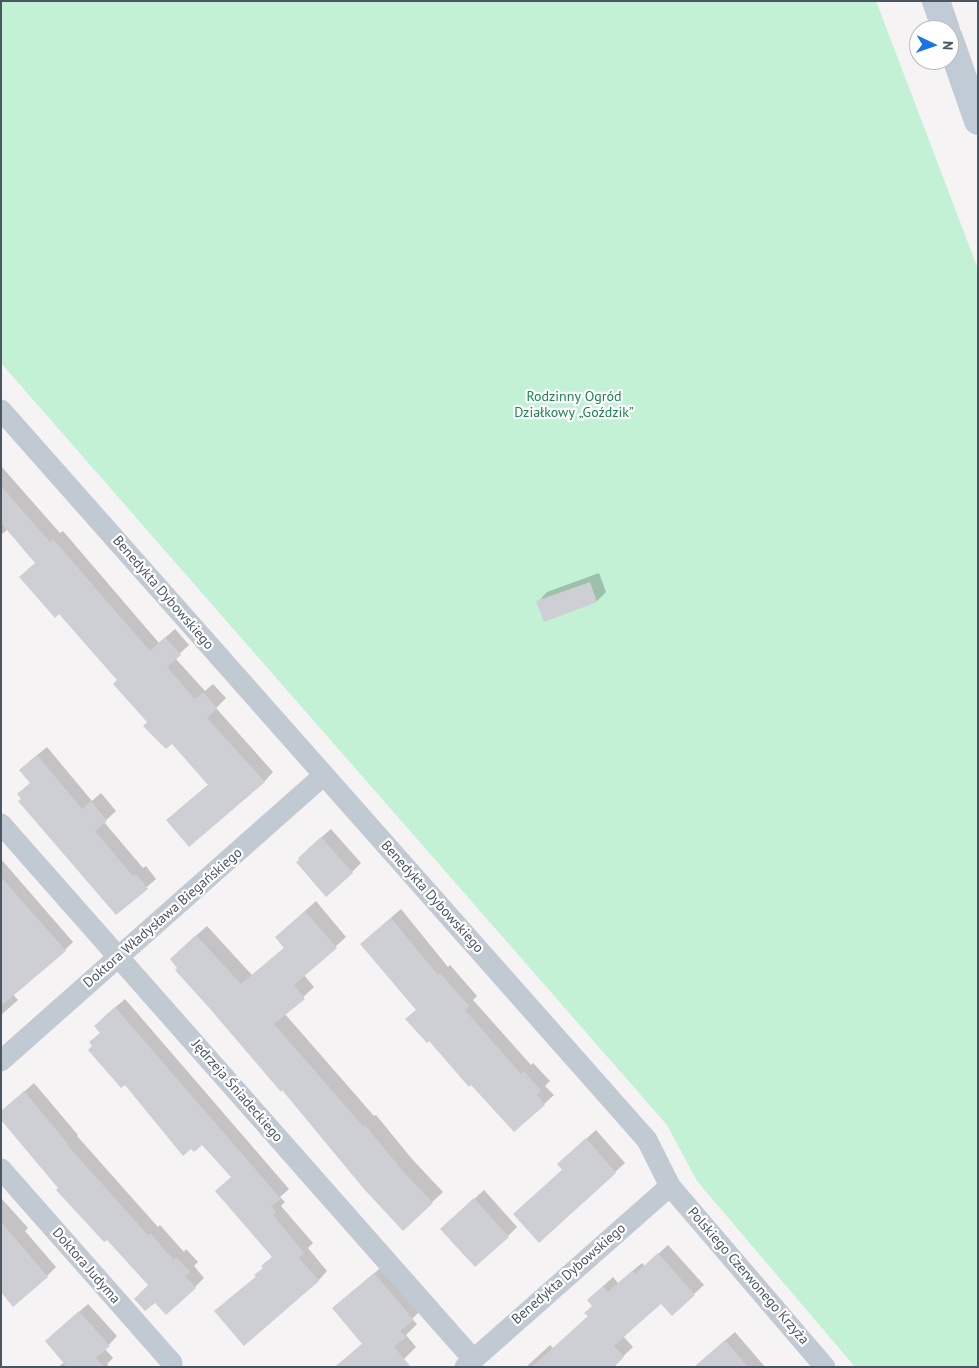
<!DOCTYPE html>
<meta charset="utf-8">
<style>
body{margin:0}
#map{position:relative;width:979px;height:1368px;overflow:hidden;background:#f5f3f3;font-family:"PT Sans",sans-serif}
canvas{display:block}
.frame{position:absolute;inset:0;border:2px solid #4a5661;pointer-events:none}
.north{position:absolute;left:909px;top:20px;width:50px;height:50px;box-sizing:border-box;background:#fff;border:1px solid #b7bbc0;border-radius:50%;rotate:93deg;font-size:14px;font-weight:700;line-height:20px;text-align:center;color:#4a5661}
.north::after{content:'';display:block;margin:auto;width:18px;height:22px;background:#1a73e8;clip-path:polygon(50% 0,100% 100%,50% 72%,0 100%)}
</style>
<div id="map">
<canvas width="979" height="1368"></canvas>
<div class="frame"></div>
<div class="north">N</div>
</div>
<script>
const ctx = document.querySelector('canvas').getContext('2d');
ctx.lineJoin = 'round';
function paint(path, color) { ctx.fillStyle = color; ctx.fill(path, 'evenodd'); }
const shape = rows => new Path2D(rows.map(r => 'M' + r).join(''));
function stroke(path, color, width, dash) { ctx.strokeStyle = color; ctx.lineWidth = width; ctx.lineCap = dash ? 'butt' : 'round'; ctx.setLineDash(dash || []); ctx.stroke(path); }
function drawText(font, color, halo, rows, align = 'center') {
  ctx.font = font + ' "PT Sans",sans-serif'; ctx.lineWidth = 4.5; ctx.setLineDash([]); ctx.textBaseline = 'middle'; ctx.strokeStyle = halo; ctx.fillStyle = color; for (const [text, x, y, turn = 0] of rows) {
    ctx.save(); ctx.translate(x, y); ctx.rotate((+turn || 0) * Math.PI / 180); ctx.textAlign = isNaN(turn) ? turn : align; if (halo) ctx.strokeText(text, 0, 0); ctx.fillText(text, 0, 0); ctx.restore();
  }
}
paint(shape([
 [1,1,876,1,978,269,978,1367,855,1367,697,1181,667,1125,1,363]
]), '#c3f1d5');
paint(shape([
 [1,466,60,533,63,531,159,643,175,629,189,645,175,658,205,691,213,684,226,698,216,708,273,772,264,782,177,811,209,784,172,742,148,722,118,680,59,612,36,562,8,529,1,535],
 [599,573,606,592,597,601,538,602,547,592],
 [47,747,92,801,101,793,116,811,104,822,143,868,146,866,156,879,116,914,31,782,30,761],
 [331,829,361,863,352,872,308,849],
 [1,859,73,942,65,950,1,933],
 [316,901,346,937,304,975,314,987,285,1014,374,1116,376,1115,412,1159,443,1192,403,1229,179,967,181,949,207,926,252,975,285,947,276,937],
 [401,909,448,967,450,965,477,996,473,1000,531,1065,533,1063,550,1081,545,1086,554,1095,514,1131,417,1009,371,935],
 [4,984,18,1000,1,1015,1,987],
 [125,999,289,1189,280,1197,285,1202,281,1206,313,1243,308,1248,327,1271,318,1281,225,1302,257,1276,273,1256,232,1177,101,1032,105,1016],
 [34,1083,78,1135,77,1136,158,1227,160,1225,184,1252,186,1249,198,1262,194,1266,204,1278,195,1287,149,1285,60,1187,8,1106],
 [596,1130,625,1163,539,1241,514,1214,563,1169,568,1155],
 [484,1190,517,1227,508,1236,451,1220],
 [1,1198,28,1228,25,1231,56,1267,47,1276,1,1290],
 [668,1245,704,1285,672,1314,661,1302,623,1336,633,1347,612,1367,526,1367,550,1345,553,1348,589,1316,598,1291,613,1277,618,1283,642,1263,645,1266],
 [387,1262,424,1307,412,1319,417,1324,406,1335,416,1347,396,1367,335,1367,363,1343,334,1309],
 [88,1304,117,1336,105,1349,113,1358,107,1364,109,1367,58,1367,65,1362,55,1333],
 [735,1332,765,1367,695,1367,698,1364]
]), '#0003');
paint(shape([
 [1,486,50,542,53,539,150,651,165,637,181,655,167,667,195,699,203,692,217,708,207,718,265,782,189,847,166,820,208,785,172,744,166,749,143,726,147,722,113,684,117,680,59,614,55,618,19,577,35,563,1,523],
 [590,582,597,602,544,622,536,601],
 [37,755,82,809,91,801,107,821,95,831,133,876,136,874,148,889,116,915,18,801,21,799,17,794,30,783,19,770],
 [321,837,353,873,326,897,296,862,299,860,298,858],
 [1,877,66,951,1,1006],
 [305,911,337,948,294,985,305,999,274,1024,363,1126,365,1125,402,1170,433,1203,403,1231,364,1189,282,1090,281,1092,211,1010,175,970,177,968,170,959,196,935,241,984,284,948,275,937],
 [391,918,438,975,440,973,469,1006,465,1010,521,1074,524,1071,541,1091,537,1095,545,1105,514,1132,471,1085,469,1087,429,1041,427,1043,405,1019,416,1010,360,944],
 [115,1007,281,1199,271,1206,276,1212,273,1215,304,1253,299,1258,319,1281,244,1346,214,1311,256,1277,254,1275,263,1268,261,1266,272,1257,215,1191,231,1177,202,1145,194,1152,191,1149,183,1156,125,1085,121,1088,88,1050,92,1046,89,1042,100,1033,94,1026],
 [24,1091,69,1145,68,1146,148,1235,150,1233,174,1260,176,1257,190,1272,185,1276,196,1288,166,1315,155,1303,145,1311,134,1299,148,1285,107,1240,104,1242,56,1190,58,1188,1,1120,1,1111],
 [586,1138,616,1173,539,1243,513,1214,562,1170,557,1164],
 [474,1198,509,1237,475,1267,440,1229],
 [1,1222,48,1277,13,1307,1,1292],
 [658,1253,695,1295,672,1316,661,1304,637,1325,614,1346,624,1357,614,1367,532,1367,588,1316,584,1313,592,1306,587,1300,603,1286,608,1292,632,1271,635,1274],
 [374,1273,414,1320,400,1331,406,1337,394,1347,411,1367,335,1367,362,1344,332,1308],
 [79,1311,110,1346,96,1358,105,1367,67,1367,45,1341],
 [725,1340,748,1367,694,1367]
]), '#cdcfd5');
stroke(shape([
 [1,410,647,1140,670,1186,825,1367],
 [1,824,473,1359],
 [1,1061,324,775],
 [1,1169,172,1363],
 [465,1367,670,1186]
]), '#c1cad2', 21);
stroke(shape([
 [936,1,946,30],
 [949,38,978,121]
]), '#c1cbd6', 28);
drawText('14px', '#17864f', '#fff', [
 ["Rodzinny Ogród",574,397],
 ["Działkowy „Goździk”",574,413]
]);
drawText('14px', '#4a5661', '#fff', [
 ["Benedykta Dybowskiego",163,593,49],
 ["Benedykta Dybowskiego",432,897,48],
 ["Doktora Władysława Biegańskiego",163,918,-41],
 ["Jędrzeja Śniadeckiego",237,1091,49],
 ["Doktora Judyma",86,1266,49],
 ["Benedykta Dybowskiego",569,1274,-41],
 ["Polskiego Czerwonego Krzyża",748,1276,49]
]);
</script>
